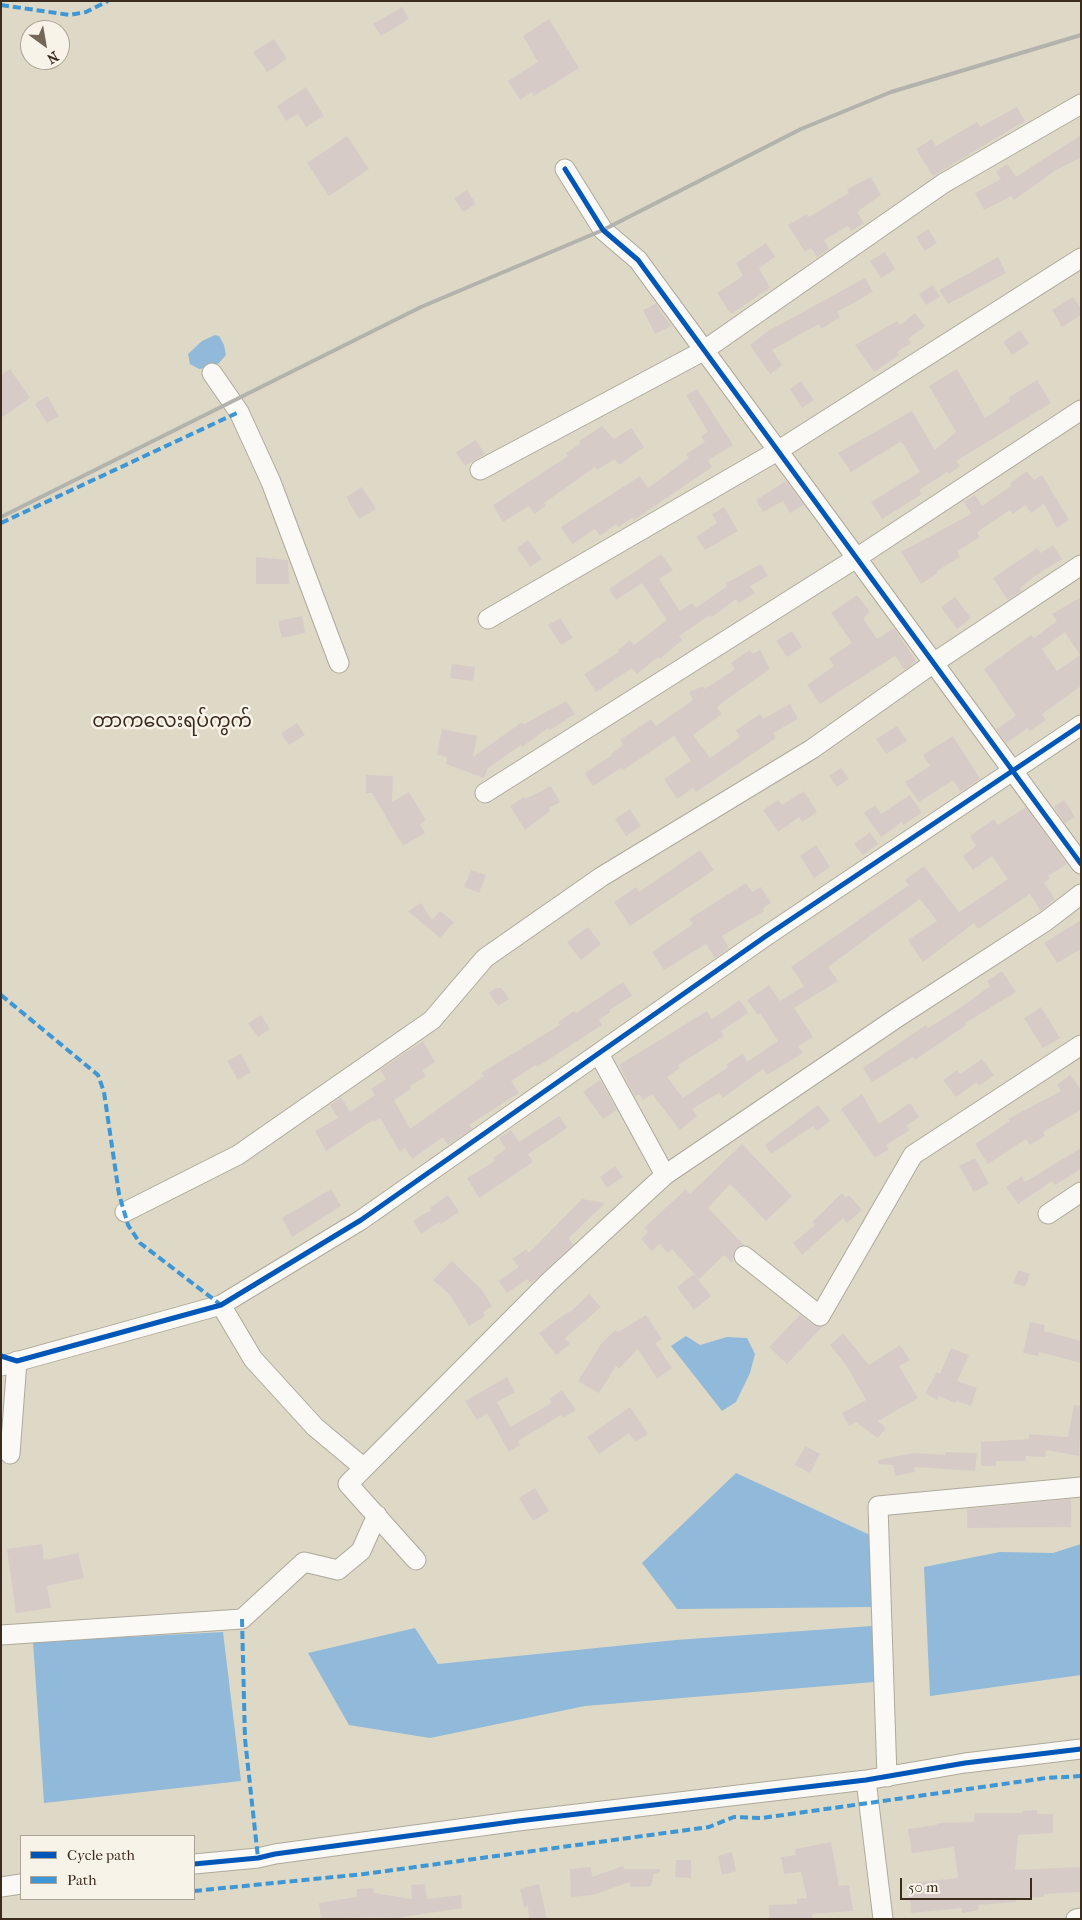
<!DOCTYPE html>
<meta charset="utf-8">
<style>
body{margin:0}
#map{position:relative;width:1082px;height:1920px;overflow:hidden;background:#ded9c6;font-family:"IM FELL French Canon",serif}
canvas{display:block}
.frame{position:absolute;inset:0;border:2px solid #3b2a1e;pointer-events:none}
.legend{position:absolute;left:20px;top:1835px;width:175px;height:65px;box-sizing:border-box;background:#f7f3e8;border:1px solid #aca397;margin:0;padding:6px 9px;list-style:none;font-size:15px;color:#3b2a1e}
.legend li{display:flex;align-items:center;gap:10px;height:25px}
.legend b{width:25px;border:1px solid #aca397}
.north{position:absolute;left:20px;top:20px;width:50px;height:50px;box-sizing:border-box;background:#f7f3e8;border:1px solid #aca397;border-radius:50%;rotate:148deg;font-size:14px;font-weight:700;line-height:20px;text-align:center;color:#3b2a1e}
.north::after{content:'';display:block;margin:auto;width:18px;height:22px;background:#746759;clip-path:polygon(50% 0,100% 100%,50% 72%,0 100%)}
.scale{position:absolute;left:900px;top:1878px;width:132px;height:22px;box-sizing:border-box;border:2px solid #3b2a1e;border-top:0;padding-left:6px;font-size:15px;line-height:18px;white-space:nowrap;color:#3b2a1e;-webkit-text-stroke:4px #f7f3e8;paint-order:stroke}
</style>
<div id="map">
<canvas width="1082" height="1920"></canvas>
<div class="frame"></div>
<ul class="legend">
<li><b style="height:6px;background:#0057b8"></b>Cycle path</li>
<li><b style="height:6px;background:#3e96d5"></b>Path</li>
</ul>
<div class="north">N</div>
<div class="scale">50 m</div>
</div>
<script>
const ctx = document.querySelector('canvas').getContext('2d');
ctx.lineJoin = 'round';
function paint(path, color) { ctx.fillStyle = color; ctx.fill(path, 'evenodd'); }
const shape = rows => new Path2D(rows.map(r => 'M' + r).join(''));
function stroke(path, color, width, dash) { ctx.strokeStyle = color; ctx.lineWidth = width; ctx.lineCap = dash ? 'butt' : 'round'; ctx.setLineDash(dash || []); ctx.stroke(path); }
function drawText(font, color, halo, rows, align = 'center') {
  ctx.font = font + ' "IM FELL French Canon","Noto Sans Myanmar",serif'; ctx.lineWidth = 5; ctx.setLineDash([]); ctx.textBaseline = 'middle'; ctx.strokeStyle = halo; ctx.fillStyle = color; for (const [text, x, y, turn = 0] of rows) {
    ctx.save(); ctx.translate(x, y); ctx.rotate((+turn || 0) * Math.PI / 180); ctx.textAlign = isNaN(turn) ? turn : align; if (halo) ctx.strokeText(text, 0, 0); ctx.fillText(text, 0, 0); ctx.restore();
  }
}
paint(shape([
 [215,335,219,336,224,345,226,355,219,363,211,367,199,369,190,364,188,354,202,341],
 [686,1336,700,1345,727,1337,747,1338,755,1354,750,1373,736,1402,722,1411,671,1346],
 [736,1473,870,1535,873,1607,677,1609,642,1563],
 [1081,1544,1081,1675,930,1696,924,1567,1000,1552,1053,1553],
 [872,1626,874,1682,585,1706,430,1738,349,1725,308,1653,415,1628,438,1664,676,1640],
 [223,1632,241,1781,44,1803,33,1642]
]), '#91b9d9');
paint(shape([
 [402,7,409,19,381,36,373,24],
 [549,19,579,68,534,96,532,92,520,100,508,81,538,62,523,36],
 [274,39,287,59,267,72,253,52],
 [306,87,324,116,306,127,298,114,286,121,277,106],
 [1017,107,1025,121,933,176,916,149,932,139,936,146,977,122,980,127],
 [1081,135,1081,157,1053,172,1014,200,1011,196,984,210,975,193,1001,179,996,172,1007,164,1016,177],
 [347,136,369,169,329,196,307,163],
 [871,177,881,195,857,212,864,223,851,231,848,226,824,240,829,249,817,257,811,248,805,252,788,225,807,214,809,217,849,193,847,189],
 [467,190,476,204,463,212,454,198],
 [928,229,937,243,925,251,916,237],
 [766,243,775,257,759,268,770,288,731,314,717,293,743,276,736,263],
 [885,252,895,269,881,278,870,261],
 [998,257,1006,273,948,304,939,290],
 [865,278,873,292,837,312,840,317,821,329,819,324,772,350,782,365,770,374,750,345,768,331],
 [933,285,940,297,926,305,919,294],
 [1073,297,1081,309,1081,315,1062,327,1052,310],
 [656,304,671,326,655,334,643,310],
 [915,313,925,326,908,339,911,343,897,352,899,355,874,372,855,345,897,321,900,325],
 [1020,330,1029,344,1012,355,1003,342],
 [10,369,30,398,1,418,1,375],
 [957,369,985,418,1010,401,1008,398,1037,380,1051,403,956,461,960,466,949,474,947,472,919,490,922,494,882,519,871,502,920,472,903,444,900,442,851,472,838,453,912,411,935,450,956,432,929,386],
 [801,381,814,400,802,408,790,389],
 [697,389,733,445,708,460,712,467,634,520,633,517,619,527,616,524,600,536,595,529,572,544,561,527,640,476,648,488,689,458,686,454,705,442,701,436,708,432,686,395],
 [47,396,59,416,47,423,35,404],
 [602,426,614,439,631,428,644,447,619,465,615,459,597,470,595,467,544,503,546,506,534,514,529,506,503,522,493,505,568,456,566,453,580,444,579,441],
 [476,440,485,454,465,466,456,452],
 [1027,471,1034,480,1042,475,1069,520,1057,528,1044,504,1031,513,1025,505,1013,514,1010,510,977,532,980,537,957,551,960,557,937,571,938,573,921,584,901,552,971,514,964,502,975,495,982,506,1011,486,1010,483],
 [786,481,804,505,790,513,783,501,763,512,756,500],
 [362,487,376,509,359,519,346,497],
 [724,507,738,531,705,550,696,537,717,523,712,514],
 [528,540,542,559,530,567,517,548],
 [1053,545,1062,559,1035,576,1020,588,1022,591,1008,600,993,578,1037,548,1041,553],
 [661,554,673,570,659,579,680,611,692,603,696,608,727,586,726,583,761,564,768,576,750,586,755,593,739,603,736,599,712,617,710,615,679,636,682,640,660,659,658,657,637,674,632,668,596,692,584,674,619,652,618,650,630,640,634,645,667,620,642,583,616,600,609,589],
 [256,557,288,560,289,584,256,584],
 [857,595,870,612,863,618,877,639,894,628,916,661,905,670,895,656,820,704,807,685,834,666,829,658,852,643,831,613],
 [955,597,971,618,957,629,941,607],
 [1081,597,1081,686,1042,714,1046,720,1030,731,1028,728,1006,743,996,729,1016,716,984,669,1031,635,1034,638,1057,621,1052,614],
 [1065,632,1080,655,1057,671,1042,649],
 [302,616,305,633,282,638,278,621],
 [560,618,573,638,561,645,548,625],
 [792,631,802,647,787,657,776,641],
 [750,650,753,654,760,650,770,669,723,702,717,708,722,714,693,735,710,758,740,737,736,730,760,714,763,719,790,704,798,719,773,733,776,738,696,792,693,788,677,799,664,779,691,761,674,736,623,770,621,768,593,786,585,773,612,755,611,754,623,745,620,740,651,719,656,726,693,700,689,692,703,686,705,689,735,669,731,663],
 [452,664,475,667,473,681,450,678],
 [566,701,575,714,550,730,548,728,522,747,521,745,488,768,484,778,446,764,447,757,437,755,442,729,477,736,473,757,522,722,524,724],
 [297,723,305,735,289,745,281,733],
 [897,726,907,741,886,754,876,739],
 [953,736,980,779,961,792,953,780,919,802,905,782,930,766,923,755],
 [841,768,849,779,837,787,829,776],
 [366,775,393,776,392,802,409,792,426,820,420,824,425,833,403,846,372,793,366,793],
 [551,786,560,802,549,808,550,811,525,830,510,806,524,797,525,799],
 [804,791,817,812,802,822,799,817,778,832,763,810,778,800,782,805],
 [910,795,922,813,903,825,902,822,881,837,864,813,875,805,881,814],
 [1064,800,1075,817,1065,823,1054,807],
 [1026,807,1067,864,1048,876,1050,878,1044,883,1055,899,1041,911,1030,894,978,929,974,923,923,962,908,940,937,921,920,899,828,967,838,981,794,1008,813,1037,798,1046,803,1053,767,1075,763,1069,723,1098,719,1093,692,1109,697,1116,680,1130,652,1094,643,1100,639,1094,635,1097,619,1065,707,1011,712,1019,740,1000,748,1013,721,1031,724,1036,678,1065,680,1068,667,1077,683,1098,728,1067,726,1065,743,1053,747,1062,778,1041,760,1013,758,1015,747,1000,769,985,780,1001,804,986,791,967,909,885,905,880,924,866,959,912,1008,879,992,856,973,870,963,856,976,846,970,836,994,819,998,825],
 [630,809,641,826,626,836,615,819],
 [870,832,878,844,863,855,854,844],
 [816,845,830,867,814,878,800,856],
 [700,850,714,870,630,926,614,902,636,887,639,892],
 [471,870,486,875,479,893,464,887],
 [746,883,752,892,761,887,771,903,763,908,764,911,722,936,729,948,715,958,706,944,664,970,652,952,693,924,689,919],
 [421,903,432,920,440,911,454,922,440,938,408,911],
 [1081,920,1081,949,1057,963,1044,943],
 [588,927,601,944,581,960,567,942],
 [1002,971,1016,992,965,1023,966,1025,915,1060,913,1057,872,1082,863,1068,926,1025,928,1028,963,1006,990,986,987,981],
 [623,982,632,996,609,1010,610,1012,599,1020,602,1025,537,1067,536,1065,511,1081,519,1093,469,1125,472,1129,448,1145,443,1137,412,1159,405,1148,400,1152,380,1118,374,1122,373,1120,326,1151,315,1131,338,1118,330,1105,341,1097,350,1112,375,1095,371,1089,386,1079,380,1070,423,1041,435,1062,422,1070,426,1076,410,1086,411,1089,394,1100,410,1129,484,1076,481,1073,560,1025,558,1022,574,1011,576,1013],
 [496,988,502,988,509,999,498,1006,489,993],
 [1041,1007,1060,1038,1043,1048,1024,1018],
 [261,1015,270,1029,258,1037,248,1023],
 [241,1054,251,1072,238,1080,227,1061],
 [982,1059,994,1075,979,1086,977,1082,956,1097,943,1080,957,1070,960,1074],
 [1070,1075,1081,1090,1081,1110,1043,1132,1045,1136,1030,1145,1026,1139,988,1164,975,1144,1010,1121,1008,1119,1061,1091,1057,1085],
 [600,1080,617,1110,603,1119,583,1092],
 [862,1094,879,1124,910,1103,919,1117,906,1126,910,1130,886,1145,889,1149,875,1158,841,1109],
 [818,1105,830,1121,817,1131,813,1126,771,1154,765,1145],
 [559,1116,567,1128,528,1154,533,1162,479,1198,467,1178,495,1161,493,1158,506,1149,499,1138,511,1130,519,1142],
 [742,1144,792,1196,766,1221,730,1184,708,1208,744,1245,735,1249,732,1263,724,1255,699,1279,672,1249,668,1253,660,1244,652,1251,641,1239,648,1232,644,1228,686,1189,690,1194],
 [1081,1148,1081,1169,1055,1185,1052,1181,1018,1204,1006,1187,1022,1176,1025,1182],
 [975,1158,989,1184,974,1192,959,1166],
 [615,1166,623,1177,607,1188,600,1177],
 [331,1189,341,1206,292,1237,282,1218],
 [842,1193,846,1198,849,1195,862,1210,847,1223,843,1218,802,1255,793,1243,815,1225,812,1222],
 [448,1195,459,1212,441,1224,439,1222,421,1234,413,1221,431,1210,430,1208],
 [582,1199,605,1203,569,1238,573,1245,539,1277,530,1283,527,1279,507,1293,498,1281,519,1267,512,1259,526,1249,529,1253],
 [452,1261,482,1290,492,1306,483,1312,485,1316,469,1326,450,1295,433,1280],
 [1018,1270,1030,1274,1025,1287,1013,1283],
 [694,1274,711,1296,694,1310,677,1287],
 [589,1294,601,1307,565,1338,570,1344,556,1355,539,1333,568,1312,569,1313],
 [646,1315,662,1339,655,1343,672,1368,657,1379,638,1349,619,1369,616,1366,599,1393,578,1381,601,1344,615,1330,618,1332],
 [800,1315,813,1325,823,1326,787,1364,769,1347],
 [1030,1322,1045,1325,1044,1331,1081,1341,1081,1363,1039,1352,1038,1356,1023,1353],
 [843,1333,869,1365,900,1345,910,1360,899,1366,918,1398,878,1421,886,1428,878,1438,856,1422,849,1426,842,1413,866,1400,846,1365,830,1345],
 [951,1348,969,1355,957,1381,977,1388,971,1406,956,1401,955,1403,939,1396,937,1400,925,1393,937,1372,940,1374],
 [507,1377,515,1392,497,1402,510,1427,552,1403,549,1399,562,1390,576,1410,563,1418,561,1415,518,1441,520,1445,509,1452,487,1413,477,1420,465,1401],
 [1074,1405,1081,1406,1079,1456,1046,1450,1045,1457,1026,1456,1025,1461,996,1461,996,1466,981,1466,981,1442,1029,1439,1029,1434,1068,1437],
 [630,1407,648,1434,635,1442,629,1433,599,1454,587,1437],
 [805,1446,820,1454,810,1473,795,1465],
 [945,1452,977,1453,975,1471,914,1467,915,1472,895,1476,893,1465,878,1464,878,1460,914,1453,945,1455],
 [535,1488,549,1511,533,1521,519,1498],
 [1071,1499,1071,1527,967,1528,967,1509],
 [42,1544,44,1560,78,1553,84,1578,47,1586,51,1608,16,1613,7,1549],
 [1037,1810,1037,1814,1053,1814,1053,1833,1018,1835,1015,1870,1081,1867,1081,1892,1044,1894,1044,1897,1016,1898,1016,1902,978,1905,979,1910,962,1913,962,1908,911,1913,909,1883,958,1878,954,1847,912,1853,908,1829,937,1825,937,1823,974,1822,975,1813,1023,1813,1023,1811],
 [831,1842,839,1886,849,1885,853,1911,812,1914,813,1919,769,1919,769,1905,797,1904,797,1899,807,1898,801,1872,784,1874,781,1857,796,1855,795,1849],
 [732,1852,736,1871,722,1875,718,1856],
 [676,1860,691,1860,691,1878,675,1877],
 [623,1866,624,1869,660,1869,660,1872,654,1874,651,1886,630,1887,630,1882,593,1895,571,1897,570,1869,591,1867,592,1877],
 [425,1884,427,1899,461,1895,462,1908,397,1918,376,1917,321,1919,319,1903,357,1897,357,1889,373,1888,374,1893,412,1899,411,1885],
 [539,1884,547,1919,529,1919,528,1906,524,1907,520,1889]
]), '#d7cbc8');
const minor = shape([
 [565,169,603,230,638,260,1081,864],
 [212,373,239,412,271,482,339,663],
 [480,470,703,351,944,183,1081,104],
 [488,619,779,450,1081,258],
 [485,793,858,557,1081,410],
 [599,1054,665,1175],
 [125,1212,238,1155,432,1020,485,958,601,877,812,749,935,662,1081,565],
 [1048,1214,1081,1192],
 [744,1256,820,1316,913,1155,1081,1045],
 [221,1305,253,1359,315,1427,364,1468],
 [1,1366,221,1305,361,1220,766,936,1081,725],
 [10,1454,17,1361],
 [416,1560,348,1484,550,1281,665,1175,898,1017,1046,921,1081,894],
 [1,1635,242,1619,304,1562,338,1570,361,1551,377,1515],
 [887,1777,878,1506,1081,1487],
 [866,1780,883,1919],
 [194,1864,258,1858,275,1854,518,1821,866,1780,965,1763,1081,1749],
 [1,1887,21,1884],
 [1076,1919,1081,1918]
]);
stroke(minor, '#aea99b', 21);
stroke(minor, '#faf9f6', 19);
stroke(shape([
 [1,517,421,307,603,230,801,129,891,92,1081,35]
]), '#b4b2ad', 4);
stroke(shape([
 [1,5,70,15,86,12,108,1],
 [1,523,239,412],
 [1,995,98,1075,104,1092,119,1194,128,1225,140,1243,221,1305],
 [242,1619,245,1739,258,1858],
 [194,1891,364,1874,709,1827,734,1817,762,1818,1046,1778,1081,1776]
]), '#3e96d5', 4, [8, 4]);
stroke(shape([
 [565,169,603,230,638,260,1081,864],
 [1,1356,17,1361,221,1305,361,1220,766,936,1081,725],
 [194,1864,258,1858,275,1854,518,1821,866,1780,965,1763,1081,1749]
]), '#0057b8', 5);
drawText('19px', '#3b2a1e', '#f7f3e8', [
 ["တာကလေးရပ်ကွက်",172,722]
]);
</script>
